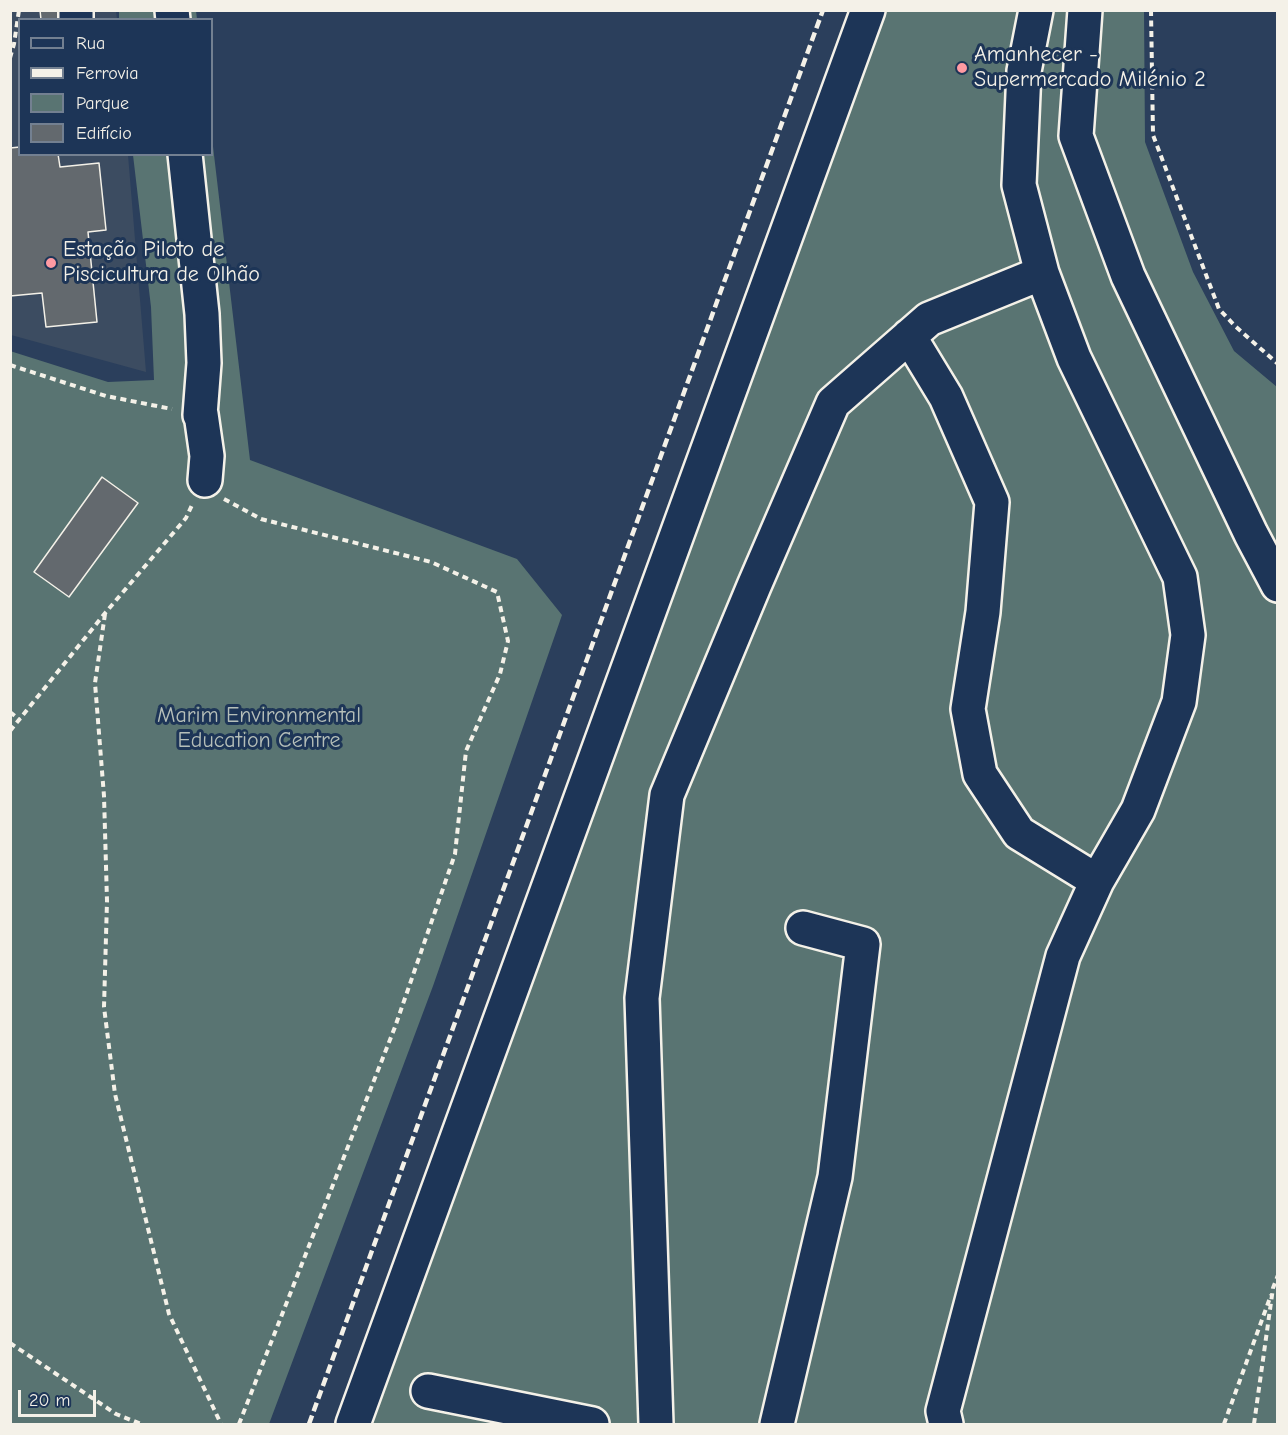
<!DOCTYPE html>
<meta charset="utf-8">
<style>
body{margin:0}
#map{position:relative;width:1288px;height:1435px;overflow:hidden;background:#2b3f5c;font-family:"Comic Neue",sans-serif}
canvas{display:block}
.frame{position:absolute;inset:0;border:12px solid #f4f1e8;pointer-events:none}
.legend{position:absolute;left:18px;top:18px;width:195px;height:138px;box-sizing:border-box;background:#1d3557;border:2px solid #738091;margin:0;padding:8px 10px;list-style:none;font-size:18px;color:#f4f1e8}
.legend li{display:flex;align-items:center;gap:12px;height:30px}
.legend b{width:30px;border:2px solid #738091}
.scale{position:absolute;left:18px;top:1390px;width:78px;height:27px;box-sizing:border-box;border:3px solid #f4f1e8;border-top:0;padding-left:8px;font-size:18px;line-height:21px;white-space:nowrap;color:#f4f1e8;-webkit-text-stroke:4px #1d3557;paint-order:stroke}
</style>
<div id="map">
<canvas width="1288" height="1435"></canvas>
<div class="frame"></div>
<ul class="legend">
<li><b style="height:8px;background:#1d3557"></b>Rua</li>
<li><b style="height:8px;background:#f4f1e8"></b>Ferrovia</li>
<li><b style="height:16px;background:#597472"></b>Parque</li>
<li><b style="height:16px;background:#63696e"></b>Edifício</li>
</ul>
<div class="scale">20 m</div>
</div>
<script>
const ctx = document.querySelector('canvas').getContext('2d');
ctx.lineJoin = 'round';
function paint(path, color) { ctx.fillStyle = color; ctx.fill(path, 'evenodd'); }
const shape = rows => new Path2D(rows.map(r => 'M' + r).join(''));
function stroke(path, color, width, dash) { ctx.strokeStyle = color; ctx.lineWidth = width; ctx.lineCap = dash ? 'butt' : 'round'; ctx.setLineDash(dash || []); ctx.stroke(path); }
function drawText(font, color, halo, rows, align = 'center') {
  ctx.font = font + ' "Comic Neue",sans-serif'; ctx.lineWidth = 6; ctx.setLineDash([]); ctx.textBaseline = 'middle'; ctx.strokeStyle = halo; ctx.fillStyle = color; for (const [text, x, y, turn = 0] of rows) {
    ctx.save(); ctx.translate(x, y); ctx.rotate((+turn || 0) * Math.PI / 180); ctx.textAlign = isNaN(turn) ? turn : align; if (halo) ctx.strokeText(text, 0, 0); ctx.fillText(text, 0, 0); ctx.restore();
  }
}
paint(shape([
 [10,11,116,11,117,19,20,20,20,154,128,155,146,372,11,335]
]), '#3c4c61');
paint(shape([
 [119,11,196,11,197,19,119,19],
 [882,11,1144,11,1145,142,1193,272,1234,351,1277,387,1277,1424,346,1424],
 [212,138,250,460,517,559,562,615,433,986,269,1424,11,1424,10,351,108,382,154,380,151,307,133,155,212,154]
]), '#597472');
const building = shape([
 [40,10,60,10,61,20,41,20,40,10],
 [20,147,20,154,58,154,60,167,99,163,106,230,88,232,97,322,46,327,42,293,10,296,10,148,20,147],
 [102,477,138,503,69,597,34,572,102,477]
]);
paint(building, '#63696e');
stroke(building, '#f4f1e8', 1.5);
const minor = shape([
 [76,10,76,20],
 [172,10,173,20],
 [1085,10,1076,136,1128,276,1251,534,1278,585],
 [185,154,202,314,204,363,200,415,201,414,207,456,205,480],
 [909,336,946,397,992,502,983,612,968,709,980,774,1019,833,1097,881],
 [428,1391,592,1424],
 [353,1424,868,10],
 [656,1424,642,998,667,795,754,586,833,403,929,319,1042,273],
 [777,1424,835,1177,863,944,803,928],
 [946,1424,943,1411,1063,956,1097,881,1138,810,1179,702,1188,635,1180,577,1074,358,1042,273,1019,185,1024,71,1036,10]
]);
stroke(minor, '#f4f1e8', 38);
stroke(shape([
 [1151,10,1153,135,1219,309,1235,326,1278,364],
 [10,58,14,44,19,10],
 [10,365,106,396,172,409],
 [224,499,261,519,431,562,497,592,508,641,500,674,466,751,455,854,395,1027,239,1424],
 [105,614,95,683,104,796,107,901,104,1007,115,1094,169,1314,221,1424],
 [10,712,20,720],
 [10,731,106,612,186,518,192,505],
 [10,1343,116,1414,141,1424],
 [1224,1424,1271,1295],
 [1254,1424,1273,1288,1278,1275]
]), '#f4f1e8', 4, [6, 4.5]);
stroke(minor, '#1d3557', 33);
stroke(shape([
 [309,1424,823,10]
]), '#f4f1e8', 4.5, [9, 4.5]);
for (const [x, y, r, color] of [
 [962,68,6,"#ff9aa2"],
 [51,263,6,"#ff9aa2"]
]) { const dot = new Path2D(); dot.arc(x, y, r, 0, 2 * Math.PI); ctx.fillStyle = color; ctx.fill(dot); stroke(dot, '#1d3557', 2); }
drawText('22px', '#f4f1e8', '#1d3557', [
 ["Amanhecer -",974,55],
 ["Supermercado Milénio 2",974,80],
 ["Estação Piloto de",63,250],
 ["Piscicultura de Olhão",63,275]
], 'left');
drawText('22px', '#b6bfb9', '#1d3557', [
 ["Marim Environmental",259,716],
 ["Education Centre",259,741]
]);
</script>
